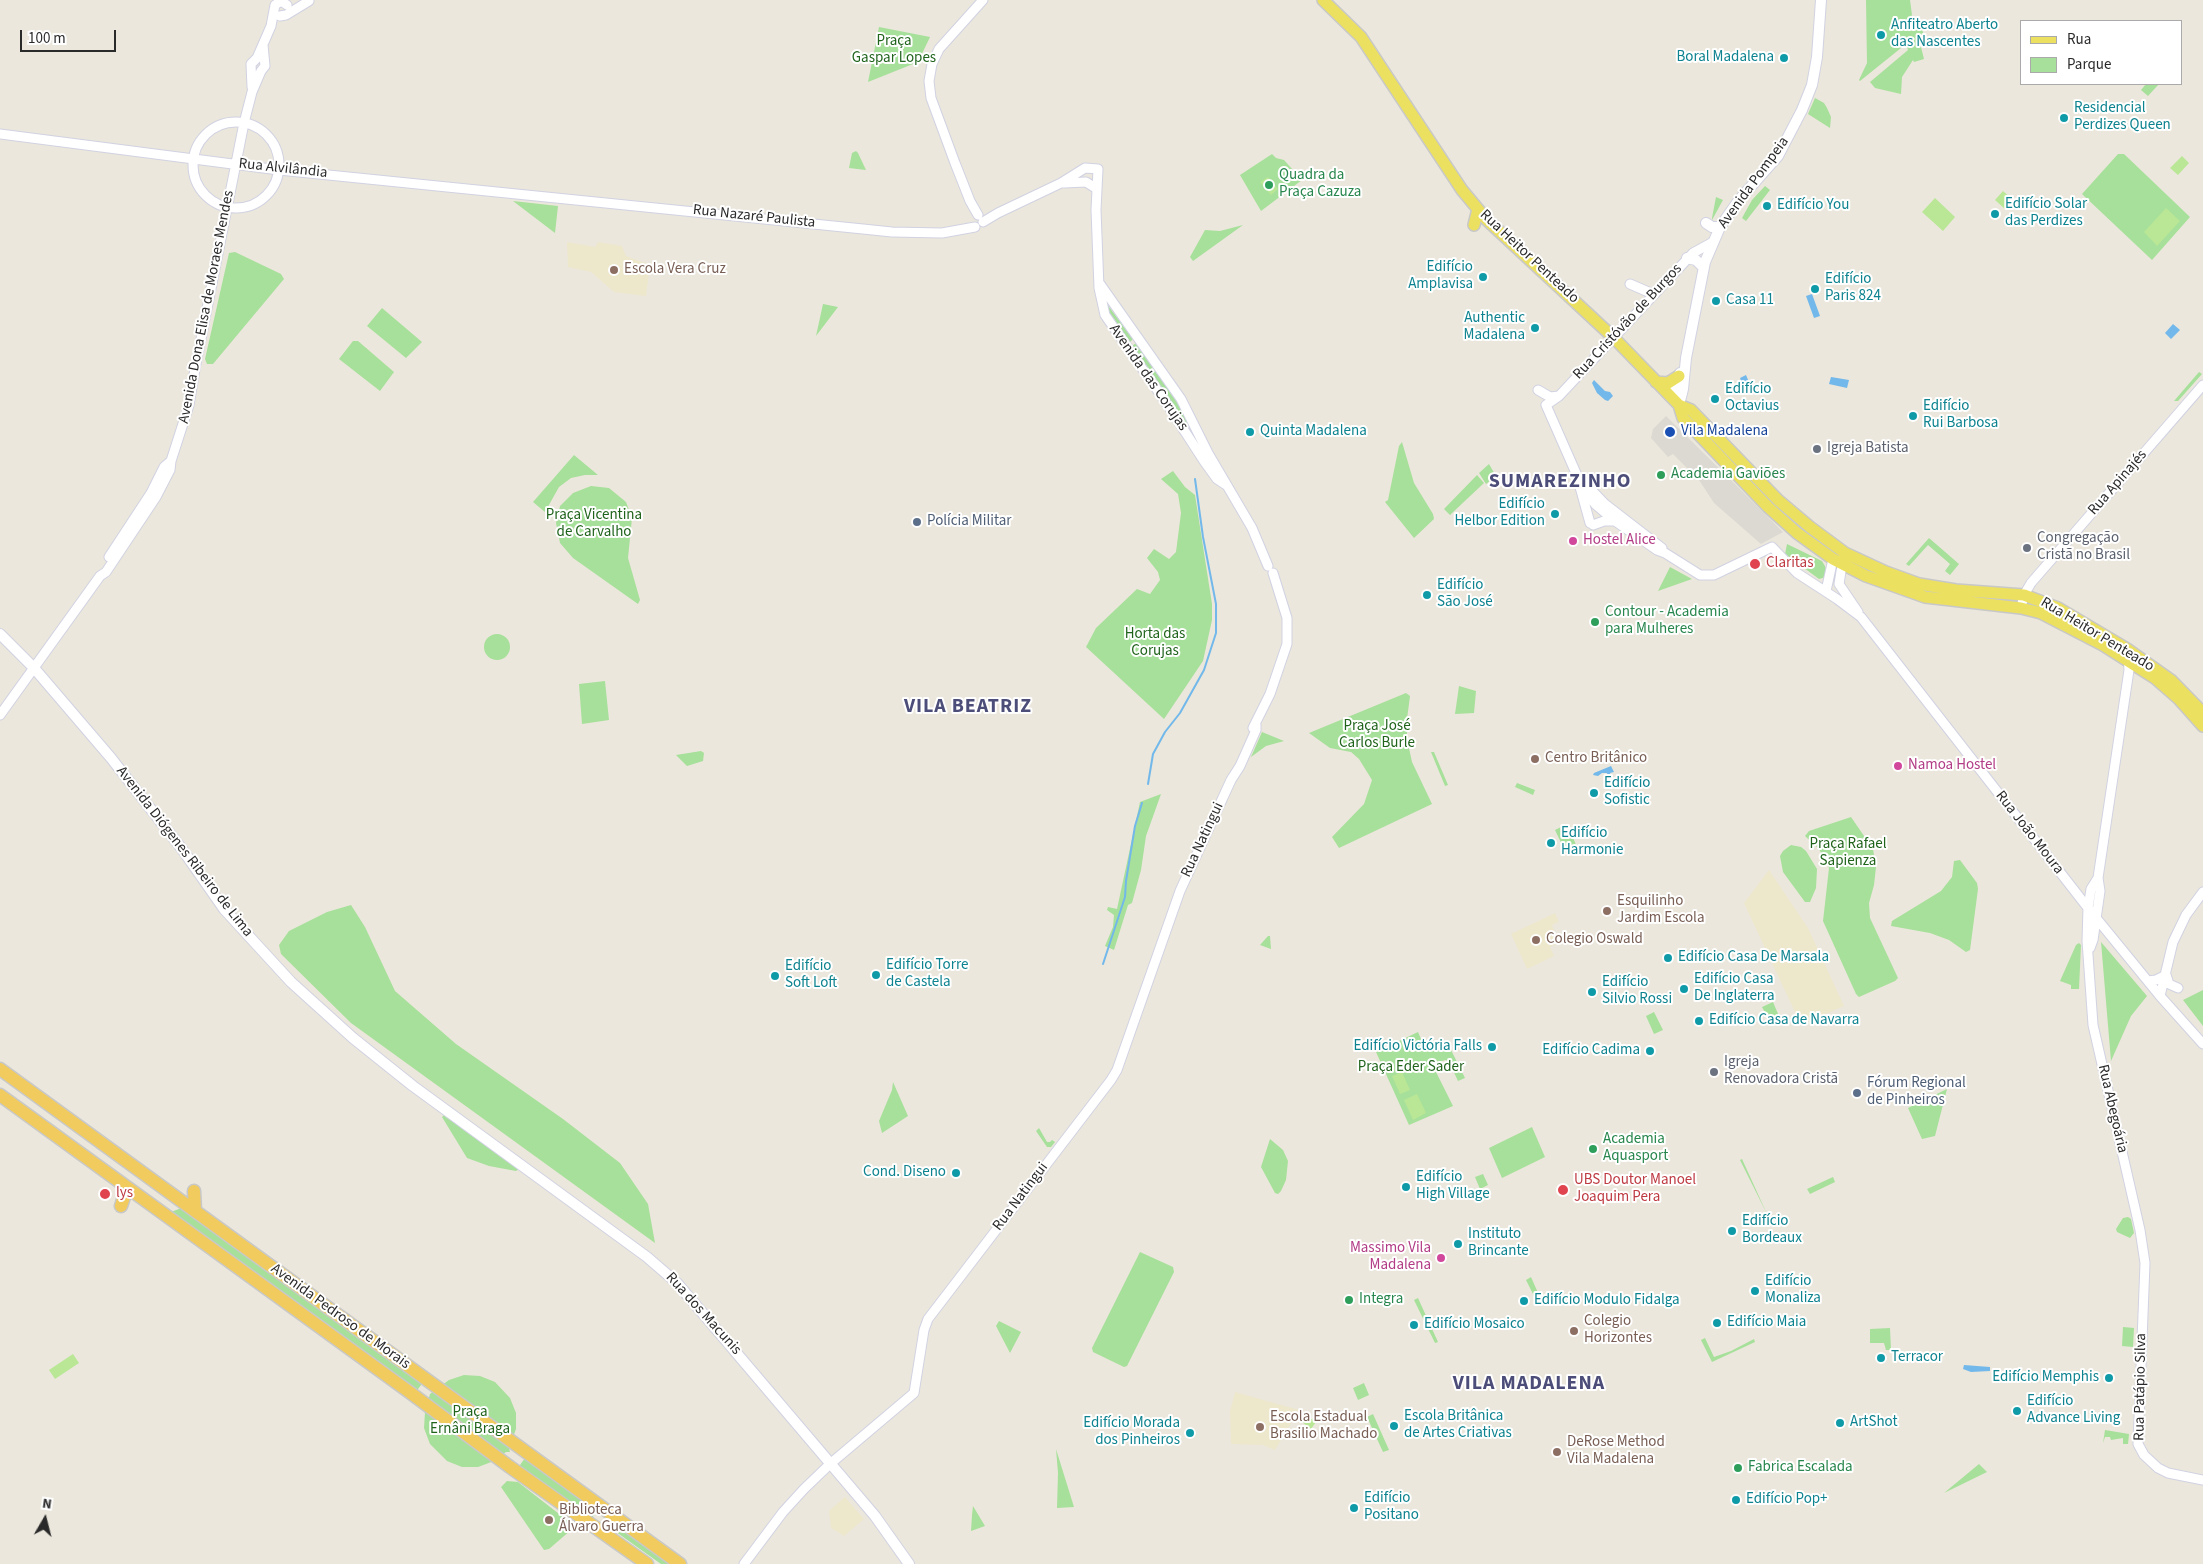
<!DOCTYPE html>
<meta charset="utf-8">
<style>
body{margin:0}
#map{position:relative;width:2203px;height:1564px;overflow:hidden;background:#ebe7dc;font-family:"Source Sans 3",sans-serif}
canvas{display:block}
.legend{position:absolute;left:2020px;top:20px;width:162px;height:65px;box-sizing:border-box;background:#fff;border:1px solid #aaa;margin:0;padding:6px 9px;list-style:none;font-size:15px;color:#2a2a2a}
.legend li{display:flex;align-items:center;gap:10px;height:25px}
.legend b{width:25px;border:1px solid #aaa}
.north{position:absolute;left:20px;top:1494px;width:50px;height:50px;-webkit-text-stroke:4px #fff;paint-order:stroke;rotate:8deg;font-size:14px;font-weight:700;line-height:20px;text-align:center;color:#2a2a2a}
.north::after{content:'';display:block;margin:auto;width:18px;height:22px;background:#2a2a2a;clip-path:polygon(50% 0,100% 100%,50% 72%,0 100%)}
.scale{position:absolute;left:20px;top:30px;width:96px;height:22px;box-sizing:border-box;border:2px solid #2a2a2a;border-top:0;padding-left:6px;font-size:15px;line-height:18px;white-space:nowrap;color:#2a2a2a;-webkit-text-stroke:4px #fff;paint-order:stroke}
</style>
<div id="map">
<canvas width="2203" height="1564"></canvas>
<ul class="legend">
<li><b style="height:6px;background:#ece061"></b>Rua</li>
<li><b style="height:14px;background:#a7e09a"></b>Parque</li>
</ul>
<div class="north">N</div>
<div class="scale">100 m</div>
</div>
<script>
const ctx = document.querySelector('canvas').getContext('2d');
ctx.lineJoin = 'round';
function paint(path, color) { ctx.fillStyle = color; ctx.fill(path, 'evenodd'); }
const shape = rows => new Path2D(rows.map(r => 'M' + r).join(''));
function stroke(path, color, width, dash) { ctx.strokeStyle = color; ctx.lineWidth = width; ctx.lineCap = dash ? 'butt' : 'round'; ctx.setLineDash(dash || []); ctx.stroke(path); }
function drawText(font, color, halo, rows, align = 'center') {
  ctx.font = font + ' "Source Sans 3",sans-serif'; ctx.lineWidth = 4; ctx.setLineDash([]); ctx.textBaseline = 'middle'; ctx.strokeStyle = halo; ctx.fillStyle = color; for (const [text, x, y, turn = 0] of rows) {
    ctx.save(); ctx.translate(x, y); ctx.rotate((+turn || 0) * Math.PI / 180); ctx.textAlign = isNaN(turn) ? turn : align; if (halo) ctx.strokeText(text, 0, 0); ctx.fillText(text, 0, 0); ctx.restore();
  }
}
paint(shape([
 [567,242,595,247,598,242,622,246,626,256,650,265,646,296,614,292,591,272,568,267],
 [1769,870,1808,928,1844,1006,1801,1025,1744,903],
 [1555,913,1559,922,1552,925,1559,943,1550,947,1554,956,1527,969,1511,934],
 [1235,1392,1299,1410,1275,1450,1263,1445,1231,1444,1230,1411],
 [845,1497,864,1519,844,1536,831,1528,829,1511]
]), '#ede7cc');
paint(shape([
 [1866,0,1910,0,1912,15,1906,22,1911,26,1914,24,1922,29,1925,39,1921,47,1924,59,1914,62,1913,60,1902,77,1901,94,1875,88,1870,82,1908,50,1906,44,1860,81,1859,80,1867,63],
 [879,27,930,37,918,62,868,82],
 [2146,84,2159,84,2148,96,2141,90],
 [1815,98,1824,103,1827,108,1831,117,1830,128,1808,114],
 [856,151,858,153,866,170,849,168,852,153],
 [1272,154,1276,158,1284,160,1302,180,1261,211,1240,175],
 [2118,154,2124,154,2190,217,2152,260,2082,194],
 [1765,186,1770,190,1746,221,1742,218,1752,200],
 [1716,197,1723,200,1712,220,1712,218],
 [513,201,558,206,555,233],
 [1243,225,1193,261,1190,257,1205,230,1220,231],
 [235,252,281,274,284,279,213,364,207,364,205,359,229,253],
 [1104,300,1133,339,1128,344,1105,312],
 [823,304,838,307,816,336],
 [382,308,422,342,406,358,367,326],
 [353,341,358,341,394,372,380,391,339,359],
 [1137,342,1192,421,1198,439,1131,347],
 [2199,372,2202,374,2178,401,2174,401],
 [1402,442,1414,483,1433,514,1434,519,1414,538,1385,502,1388,500,1399,446],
 [574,455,598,475,585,475,571,478,559,487,545,512,533,502],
 [1489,464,1496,476,1486,484,1479,473],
 [1173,471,1185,487,1195,495,1212,604,1212,620,1203,661,1164,719,1086,647,1096,628,1137,589,1150,594,1160,580,1158,572,1147,558,1154,549,1169,559,1176,552,1181,513,1178,494,1161,479],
 [1477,475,1484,483,1450,515,1444,509],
 [591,486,609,488,626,502,632,518,628,558,640,600,638,604,573,558,560,543,556,523,560,506,573,493],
 [1929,538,1959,564,1950,575,1945,571,1950,564,1928,545,1909,566,1906,564],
 [1787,544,1822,561,1826,568,1826,577,1819,579,1785,554],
 [1670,567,1692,579,1658,591],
 '484 647a13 13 0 1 1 26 0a13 13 0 1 1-26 0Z',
 [605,681,609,720,582,724,579,684],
 [1459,686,1476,691,1474,713,1455,714],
 [1406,693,1410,696,1407,719,1407,739,1412,762,1432,804,1339,848,1332,837,1364,804,1372,780,1359,759,1351,752,1330,748,1309,733],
 [1262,732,1284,741,1266,746,1251,757],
 [701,751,704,753,703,761,687,766,676,755],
 [1431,752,1434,752,1448,785,1445,786],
 [1517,783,1535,790,1533,795,1515,787],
 [1161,794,1146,836,1141,870,1132,903,1128,905,1114,950,1105,946,1113,927,1114,915,1107,910,1108,907,1117,909,1140,802],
 [1851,817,1873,849,1876,867,1874,885,1869,903,1870,918,1898,978,1895,981,1859,997,1856,994,1823,921,1829,868,1819,849,1805,836,1809,831],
 [1567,824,1577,847,1566,853,1555,830],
 [1791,845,1801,847,1806,851,1817,869,1816,888,1810,902,1805,902,1783,872,1780,856,1783,851],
 [1960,860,1977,883,1978,889,1970,950,1966,952,1949,940,1930,933,1891,926,1892,921,1941,891,1952,877,1954,861],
 [351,905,365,927,395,991,456,1044,563,1119,620,1163,648,1204,655,1243,351,1023,281,954,279,945,289,931,327,912],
 [1268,936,1270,936,1271,949,1260,945],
 [2101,942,2147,996,2131,1016,2111,1061],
 [2079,943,2081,945,2079,989,2071,989,2071,985,2060,981,2076,945],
 [2203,990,2203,1026,2183,1000],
 [1773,1002,1781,1021,1772,1025,1762,1007],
 [1654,1012,1663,1030,1654,1034,1646,1016],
 [1418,1032,1424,1046,1433,1051,1448,1044,1465,1078,1458,1081,1449,1062,1446,1060,1438,1062,1435,1070,1453,1106,1409,1125,1376,1052],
 [893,1082,908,1116,882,1133,879,1121,892,1090],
 [1947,1089,1935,1136,1922,1139,1908,1108],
 [445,1114,519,1169,516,1171,489,1166,467,1158,442,1117],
 [1532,1127,1545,1157,1502,1178,1489,1148],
 [1039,1128,1047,1142,1050,1142,1052,1140,1055,1142,1051,1147,1047,1147,1036,1131],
 [1270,1139,1283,1150,1288,1161,1286,1180,1281,1191,1278,1194,1275,1193,1261,1167],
 [1742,1159,1767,1214,1740,1160],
 [1483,1174,1488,1185,1480,1189,1475,1177],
 [1833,1177,1835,1182,1810,1194,1807,1189],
 [184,1207,424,1381,415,1393,171,1212],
 [2128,1217,2131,1219,2134,1233,2130,1238,2117,1232,2116,1229,2123,1218],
 [1140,1252,1173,1267,1174,1272,1127,1366,1124,1367,1093,1352,1092,1348],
 [1531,1277,1542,1302,1538,1304,1526,1280],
 [1418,1298,1438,1342,1435,1343,1414,1300],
 [999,1321,1021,1332,1010,1353,996,1326],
 [2123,1327,2134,1328,2133,1347,2122,1346],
 [1890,1328,1891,1350,1886,1350,1884,1343,1870,1343,1870,1329],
 [1705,1338,1714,1357,1731,1351,1754,1339,1755,1342,1712,1362,1701,1340],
 [464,1375,480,1376,495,1382,510,1398,516,1413,516,1429,509,1448,510,1452,506,1452,494,1461,478,1467,462,1467,447,1461,430,1444,424,1428,425,1412,430,1394,449,1380],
 [1364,1383,1369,1395,1358,1400,1353,1388],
 [1373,1414,1389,1450,1383,1452,1367,1417],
 [2105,1430,2129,1434,2128,1444,2123,1444,2123,1438,2111,1440,2110,1437,2105,1437,2103,1443],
 [1056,1449,1074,1507,1057,1508,1058,1473],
 [527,1455,600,1508,591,1519,518,1468],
 [1979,1464,1987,1472,1944,1493],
 [507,1481,518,1482,572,1524,571,1530,549,1549,544,1550,501,1487],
 [973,1506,985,1526,971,1531,972,1515],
 [605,1520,607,1520,669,1564,661,1564,605,1524]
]), '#a7e09a');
paint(shape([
 [2182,156,2189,163,2178,175,2170,168],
 [1268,177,1278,189,1271,195,1260,182],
 [2003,191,2013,200,2005,209,1995,200],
 [1935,198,1955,217,1943,231,1922,212],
 [2166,208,2180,221,2157,246,2144,232],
 [1402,1072,1410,1090,1400,1094,1392,1076],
 [1417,1094,1426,1113,1413,1120,1404,1100],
 [73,1354,79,1363,55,1379,49,1370],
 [1302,1412,1316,1422,1311,1429,1297,1418]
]), '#b9e796');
paint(shape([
 [1666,416,1733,482,1783,532,1761,544,1714,503,1699,480,1673,454,1668,457,1651,438,1653,429]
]), '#dcd9d3');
paint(shape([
 [1812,294,1820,316,1814,318,1806,296],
 [2173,324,2180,330,2171,339,2165,333],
 [1746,375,1753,392,1746,394,1740,378],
 [1831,377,1849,380,1847,388,1829,384],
 [1594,380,1605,391,1610,392,1613,396,1608,401,1605,400,1597,393,1592,383],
 [1611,766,1614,772,1610,773,1612,779,1608,779,1607,773,1602,773,1598,776,1593,775,1594,773],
 [1964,1365,1990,1367,1990,1371,1971,1372,1963,1369]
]), '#72b8ea');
stroke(shape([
 [1148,784,1153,754,1165,732,1180,713,1204,670,1216,633,1216,604,1203,537,1195,479],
 [1103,964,1125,897,1126,881,1135,826,1142,803]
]), '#72b8ea', 2);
const tertiary = shape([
 [280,16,286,15,309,1],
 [252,87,251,64,257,58,271,26,275,5,281,1,287,5],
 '193 165a43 43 0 1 1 86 0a43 43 0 1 1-86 0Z',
 [0,134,279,170,863,229,892,232,942,233,975,227],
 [1064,183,1086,182,1097,189],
 [978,215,970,201,955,163,931,98,929,81,932,64,939,49,983,0],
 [983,222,998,213,1061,183,1085,168,1098,169,1096,210,1099,288,1105,315,1167,404,1204,461,1217,479,1226,485],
 [1713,242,1693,253,1559,396,1546,405,1583,489,1595,504,1615,521,1657,550,1665,553,1700,575,1714,575,1772,547,1797,573,1837,599,1861,617,2088,908,2160,996,2203,1044],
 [1100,284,1181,399,1208,453,1252,528,1268,566],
 [1630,284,1653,294],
 [1538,390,1550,397,1559,396],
 [1579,477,1605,504,1662,548],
 [1580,487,1590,523],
 [1593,525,1604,521,1615,521],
 [109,557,151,493,164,467,171,461],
 [1843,559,1839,584,1858,612],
 [1826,591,1833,559],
 [2021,608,2024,595,2031,583,2203,385],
 [0,715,100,576,106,572,156,497,170,470,171,461,189,405,195,369,244,123,252,92,261,71,265,66,263,45],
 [1253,728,1270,694,1287,644,1287,618,1273,573],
 [2098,878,2091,889,2088,908,2087,941,2093,1025,2140,1230,2145,1263,2138,1444,2144,1455,2158,1468,2168,1473,2203,1480],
 [2090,948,2093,940,2100,891,2098,878,2129,670,2128,657],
 [2148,981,2156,980,2166,975,2169,984,2178,988],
 [2160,996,2173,942,2186,915,2203,892],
 [744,1564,783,1512,804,1489,830,1464,914,1393,924,1330,928,1319,1111,1080,1117,1070,1180,891,1231,780,1240,766,1256,730,1256,725]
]);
const secondary = shape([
 [1706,223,1712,227,1720,227],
 [1687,258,1696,260,1703,267],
 [1671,397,1680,373],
 [1679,405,1683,389,1686,358,1705,262,1720,227,1739,200,1778,156,1802,110,1812,85,1817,57,1821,0],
 [0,634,34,668,111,758,182,849,224,909,291,982,353,1038,413,1086,647,1257,677,1283,875,1516,909,1564]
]);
const primary = shape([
 [1323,0,1361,37,1462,190,1487,220,1614,338,1679,405,1691,410,1778,500,1810,527,1845,553,1886,572,1919,584,1956,590,2024,595,2058,608,2127,649,2172,681,2203,713],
 [1474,225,1478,209],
 [1656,382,1668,383,1679,376],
 [1679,405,1683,418,1768,507,1797,533,1833,559,1866,576,1925,597,2021,608,2041,613,2103,645,2155,678,2179,699,2203,726]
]);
const trunk = shape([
 [0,1069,680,1564],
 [0,1095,408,1391,510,1467,647,1564],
 [194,1191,195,1211],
 [121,1206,125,1194,122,1184]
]);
stroke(tertiary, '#d1d2e2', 11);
stroke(secondary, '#d1d2e2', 12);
stroke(primary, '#c8c8c8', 14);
stroke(trunk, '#c8c8c8', 15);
stroke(tertiary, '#fff', 9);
stroke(secondary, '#fff', 10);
stroke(primary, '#ece061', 11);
stroke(trunk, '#f2cb5e', 12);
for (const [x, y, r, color] of [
 [1881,35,5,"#0f9aa8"],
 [1784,58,5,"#0f9aa8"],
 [2064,118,5,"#0f9aa8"],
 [1269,185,5,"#2e9e5b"],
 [1767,206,5,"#0f9aa8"],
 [1995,214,5,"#0f9aa8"],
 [614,270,5,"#8d6e63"],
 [1483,277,5,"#0f9aa8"],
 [1815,289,5,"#0f9aa8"],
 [1716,301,5,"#0f9aa8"],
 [1535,328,5,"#0f9aa8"],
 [1715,399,5,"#0f9aa8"],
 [1913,416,5,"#0f9aa8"],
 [1250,432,5,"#0f9aa8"],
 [1670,432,6,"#1a4fb4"],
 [1817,449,5,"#6b7280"],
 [1661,475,5,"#2e9e5b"],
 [1555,514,5,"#0f9aa8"],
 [917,522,5,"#5c6f8a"],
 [1573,541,5,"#d1479c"],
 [2027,548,5,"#6b7280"],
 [1755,564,6,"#e0444e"],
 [1427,595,5,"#0f9aa8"],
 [1595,622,5,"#2e9e5b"],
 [1535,759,5,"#8d6e63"],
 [1898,766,5,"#d1479c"],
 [1594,793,5,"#0f9aa8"],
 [1551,843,5,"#0f9aa8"],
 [1607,911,5,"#8d6e63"],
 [1536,940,5,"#8d6e63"],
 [1668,958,5,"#0f9aa8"],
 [876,975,5,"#0f9aa8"],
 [775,976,5,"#0f9aa8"],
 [1684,989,5,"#0f9aa8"],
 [1592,992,5,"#0f9aa8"],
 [1699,1021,5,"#0f9aa8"],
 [1492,1047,5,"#0f9aa8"],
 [1650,1051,5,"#0f9aa8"],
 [1714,1072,5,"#6b7280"],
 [1857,1093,5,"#5c6f8a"],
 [1593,1149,5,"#2e9e5b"],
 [956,1173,5,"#0f9aa8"],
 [1406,1187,5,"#0f9aa8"],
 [1563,1190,6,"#e0444e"],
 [105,1194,6,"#e0444e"],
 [1732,1231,5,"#0f9aa8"],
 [1458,1244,5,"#0f9aa8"],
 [1441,1258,5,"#d1479c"],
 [1755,1291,5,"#0f9aa8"],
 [1349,1300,5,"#2e9e5b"],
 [1524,1301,5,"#0f9aa8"],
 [1717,1323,5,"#0f9aa8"],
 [1414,1325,5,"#0f9aa8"],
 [1574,1331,5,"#8d6e63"],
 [1881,1358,5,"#0f9aa8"],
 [2109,1378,5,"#0f9aa8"],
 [2017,1411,5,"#0f9aa8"],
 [1840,1423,5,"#0f9aa8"],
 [1394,1426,5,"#0f9aa8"],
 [1260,1427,5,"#8d6e63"],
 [1190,1433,5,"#0f9aa8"],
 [1557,1452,5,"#8d6e63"],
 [1738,1468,5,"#2e9e5b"],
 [1736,1500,5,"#0f9aa8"],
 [1354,1508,5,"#0f9aa8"],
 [549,1520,5,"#8d6e63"]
]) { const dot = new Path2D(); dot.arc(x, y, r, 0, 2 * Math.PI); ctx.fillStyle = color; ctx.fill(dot); stroke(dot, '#fff', 2); }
drawText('15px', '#0d838f', '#fff', [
 ["Anfiteatro Aberto",1891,26],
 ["das Nascentes",1891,43],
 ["Boral Madalena",1774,58,"right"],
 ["Residencial",2074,109],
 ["Perdizes Queen",2074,126],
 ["Edifício Solar",2005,205],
 ["das Perdizes",2005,222],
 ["Edifício You",1777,206],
 ["Edifício",1473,268,"right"],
 ["Amplavisa",1473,285,"right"],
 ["Edifício",1825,280],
 ["Paris 824",1825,297],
 ["Casa 11",1726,301],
 ["Authentic",1525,319,"right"],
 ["Madalena",1525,336,"right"],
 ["Edifício",1725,390],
 ["Octavius",1725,407],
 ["Edifício",1923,407],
 ["Rui Barbosa",1923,424],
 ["Quinta Madalena",1260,432],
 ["Edifício",1545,505,"right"],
 ["Helbor Edition",1545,522,"right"],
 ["Edifício",1437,586],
 ["São José",1437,603],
 ["Edifício",1604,784],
 ["Sofistic",1604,801],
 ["Edifício",1561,834],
 ["Harmonie",1561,851],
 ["Edifício Casa De Marsala",1678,958],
 ["Edifício Torre",886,966],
 ["de Castela",886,983],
 ["Edifício",785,967],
 ["Soft Loft",785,984],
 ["Edifício Casa",1694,980],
 ["De Inglaterra",1694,997],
 ["Edifício",1602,983],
 ["Silvio Rossi",1602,1000],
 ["Edifício Casa de Navarra",1709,1021],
 ["Edifício Victória Falls",1482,1047,"right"],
 ["Edifício Cadima",1640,1051,"right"],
 ["Cond. Diseno",946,1173,"right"],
 ["Edifício",1416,1178],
 ["High Village",1416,1195],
 ["Edifício",1742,1222],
 ["Bordeaux",1742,1239],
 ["Instituto",1468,1235],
 ["Brincante",1468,1252],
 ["Edifício",1765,1282],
 ["Monaliza",1765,1299],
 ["Edifício Modulo Fidalga",1534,1301],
 ["Edifício Maia",1727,1323],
 ["Edifício Mosaico",1424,1325],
 ["Terracor",1891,1358],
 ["Edifício Memphis",2099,1378,"right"],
 ["Edifício",2027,1402],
 ["Advance Living",2027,1419],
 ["Escola Britânica",1404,1417],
 ["de Artes Criativas",1404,1434],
 ["ArtShot",1850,1423],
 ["Edifício Morada",1180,1424,"right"],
 ["dos Pinheiros",1180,1441,"right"],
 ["Edifício",1364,1499],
 ["Positano",1364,1516],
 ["Edifício Pop+",1746,1500]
], 'left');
drawText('15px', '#20641c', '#fff', [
 ["Praça",894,42],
 ["Gaspar Lopes",894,59],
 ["Praça Vicentina",594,516],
 ["de Carvalho",594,533],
 ["Horta das",1155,635],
 ["Corujas",1155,652],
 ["Praça José",1377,727],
 ["Carlos Burle",1377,744],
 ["Praça Rafael",1848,845],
 ["Sapienza",1848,862],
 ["Praça Eder Sader",1411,1068],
 ["Praça",470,1413],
 ["Ernâni Braga",470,1430]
]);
drawText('15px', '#2a2a2a', '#fff', [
 ["Rua Alvilândia",283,169,6],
 ["Avenida Pompeia",1754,183,-54],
 ["Rua Nazaré Paulista",754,217,6],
 ["Rua Heitor Penteado",1529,257,43],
 ["Avenida Dona Elisa de Moraes Mendes",207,307,-79],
 ["Rua Cristóvão de Burgos",1628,322,-47],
 ["Avenida das Corujas",1148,378,55],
 ["Rua Apinajés",2118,483,-49],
 ["Rua Heitor Penteado",2097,635,31],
 ["Rua João Moura",2029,833,52],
 ["Rua Natingui",1203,840,-65],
 ["Avenida Diógenes Ribeiro de Lima",184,852,52],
 ["Rua Abegoária",2112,1109,77],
 ["Rua Natingui",1021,1197,-53],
 ["Rua dos Macunis",703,1314,48],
 ["Avenida Pedroso de Morais",340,1317,36],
 ["Rua Patápio Silva",2141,1387,-89]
]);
drawText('15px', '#27864d', '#fff', [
 ["Quadra da",1279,176],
 ["Praça Cazuza",1279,193],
 ["Academia Gaviões",1671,475],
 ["Contour - Academia",1605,613],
 ["para Mulheres",1605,630],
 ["Academia",1603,1140],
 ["Aquasport",1603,1157],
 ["Integra",1359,1300],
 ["Fabrica Escalada",1748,1468]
], 'left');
drawText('15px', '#785e54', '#fff', [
 ["Escola Vera Cruz",624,270],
 ["Centro Britânico",1545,759],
 ["Esquilinho",1617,902],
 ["Jardim Escola",1617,919],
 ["Colegio Oswald",1546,940],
 ["Colegio",1584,1322],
 ["Horizontes",1584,1339],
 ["Escola Estadual",1270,1418],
 ["Brasilio Machado",1270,1435],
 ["DeRose Method",1567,1443],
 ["Vila Madalena",1567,1460],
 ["Biblioteca",559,1511],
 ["Álvaro Guerra",559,1528]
], 'left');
drawText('15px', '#164399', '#fff', [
 ["Vila Madalena",1681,432]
], 'left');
drawText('15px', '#5b616d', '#fff', [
 ["Igreja Batista",1827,449],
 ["Congregação",2037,539],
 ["Cristã no Brasil",2037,556],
 ["Igreja",1724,1063],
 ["Renovadora Cristã",1724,1080]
], 'left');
drawText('15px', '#4e5e75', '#fff', [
 ["Polícia Militar",927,522],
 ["Fórum Regional",1867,1084],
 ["de Pinheiros",1867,1101]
], 'left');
drawText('15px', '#b23c85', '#fff', [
 ["Hostel Alice",1583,541],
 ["Namoa Hostel",1908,766],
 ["Massimo Vila",1431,1249,"right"],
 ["Madalena",1431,1266,"right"]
], 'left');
drawText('15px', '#be3a42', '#fff', [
 ["Claritas",1766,564],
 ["UBS Doutor Manoel",1574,1181],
 ["Joaquim Pera",1574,1198],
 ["lys",116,1194]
], 'left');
ctx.letterSpacing = '1px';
drawText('bold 20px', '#4c4d79', '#fff', [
 ["SUMAREZINHO",1560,483],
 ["VILA BEATRIZ",968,708],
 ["VILA MADALENA",1529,1385]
]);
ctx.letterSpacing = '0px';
</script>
